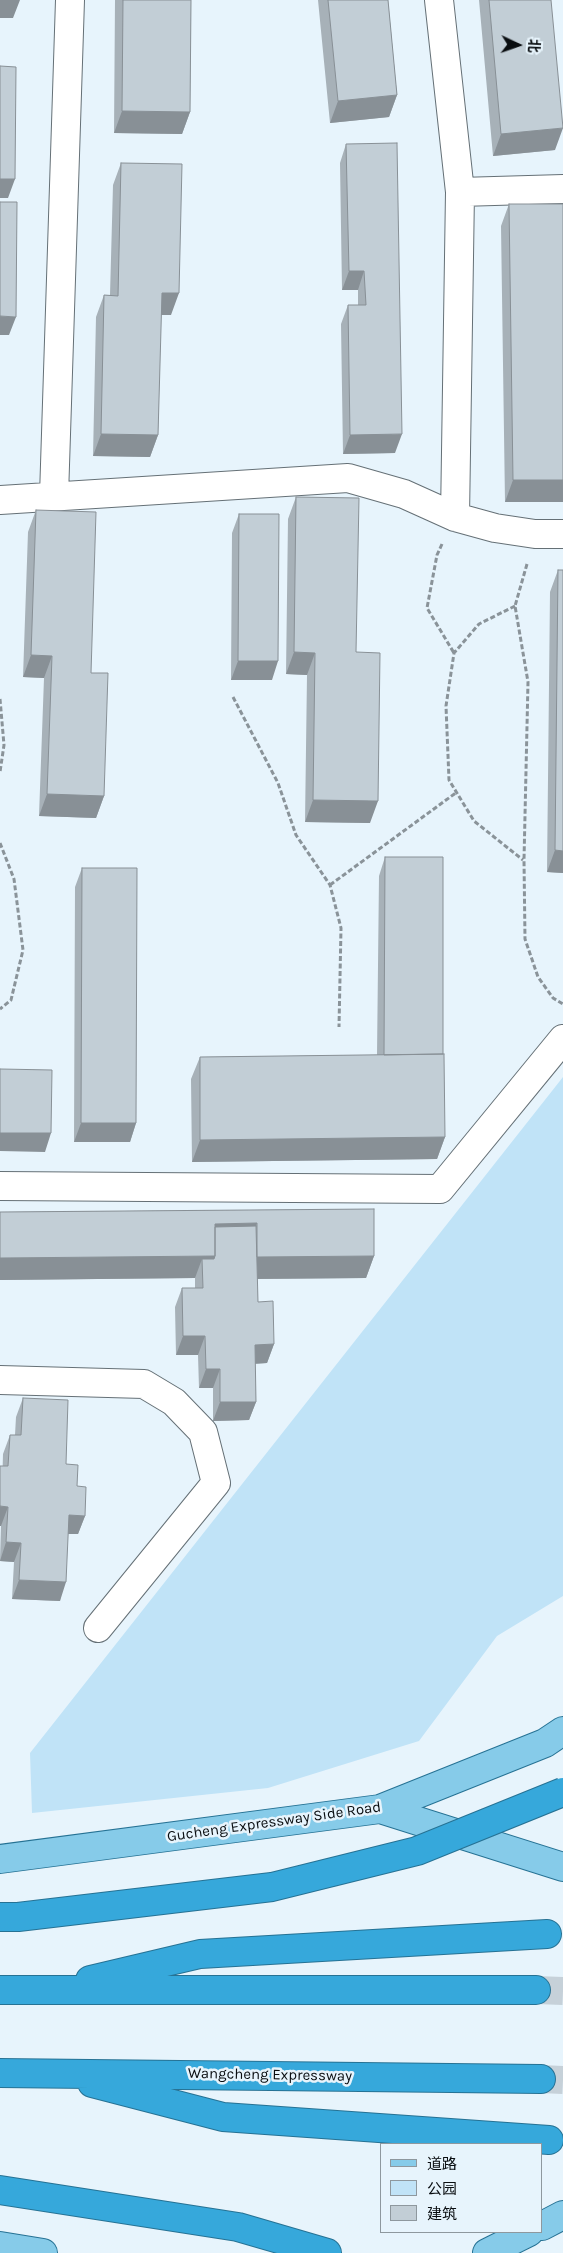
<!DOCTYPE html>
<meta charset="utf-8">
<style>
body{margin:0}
#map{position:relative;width:563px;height:2253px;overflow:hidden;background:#e7f4fc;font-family:Karla,"Noto Sans SC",sans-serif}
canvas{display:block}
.legend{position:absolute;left:380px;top:2143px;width:162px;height:90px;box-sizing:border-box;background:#e7f4fc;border:1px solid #8e989e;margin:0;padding:6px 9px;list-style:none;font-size:15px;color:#090d10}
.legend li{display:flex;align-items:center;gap:10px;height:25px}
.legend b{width:25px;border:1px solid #8e989e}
.north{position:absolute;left:493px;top:20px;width:50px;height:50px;-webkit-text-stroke:4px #e7f4fc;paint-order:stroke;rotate:93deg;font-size:14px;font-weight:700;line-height:20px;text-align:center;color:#090d10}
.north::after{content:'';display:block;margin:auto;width:18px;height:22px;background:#090d10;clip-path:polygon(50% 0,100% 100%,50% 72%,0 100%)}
</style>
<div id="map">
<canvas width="563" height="2253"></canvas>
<ul class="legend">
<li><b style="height:6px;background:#86cbe9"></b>道路</li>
<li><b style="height:14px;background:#c0e3f7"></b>公园</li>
<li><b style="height:14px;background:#c2ced6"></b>建筑</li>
</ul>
<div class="north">北</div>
</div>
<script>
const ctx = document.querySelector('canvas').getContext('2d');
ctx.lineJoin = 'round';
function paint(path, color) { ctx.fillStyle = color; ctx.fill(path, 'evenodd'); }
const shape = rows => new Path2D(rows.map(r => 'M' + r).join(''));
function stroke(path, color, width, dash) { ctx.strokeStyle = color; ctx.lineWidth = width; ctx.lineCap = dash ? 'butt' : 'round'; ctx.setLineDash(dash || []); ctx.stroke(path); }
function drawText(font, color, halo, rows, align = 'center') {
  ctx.font = font + ' Karla,sans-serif'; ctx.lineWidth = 5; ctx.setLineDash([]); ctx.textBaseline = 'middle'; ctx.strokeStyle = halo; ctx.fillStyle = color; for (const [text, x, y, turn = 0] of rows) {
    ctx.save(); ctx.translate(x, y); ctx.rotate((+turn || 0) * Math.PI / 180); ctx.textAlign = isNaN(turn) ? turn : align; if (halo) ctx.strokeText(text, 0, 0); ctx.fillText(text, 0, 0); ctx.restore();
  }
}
paint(shape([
 [563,1077,563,1596,497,1636,419,1741,268,1788,32,1813,30,1753]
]), '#c0e3f7');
stroke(shape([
 [536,1990,563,1991],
 [541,2079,563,2080]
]), '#c6d1d9', 28, [28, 14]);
const minor = shape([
 [439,0,460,192,455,517],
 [460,192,563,189],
 [54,496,70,0],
 [0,500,348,478,404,494,455,517,495,528,535,534,563,534],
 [0,1186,440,1189,563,1039],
 [0,1380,144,1384,174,1402,203,1432,216,1483,98,1628]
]);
const major = shape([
 [380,1809,563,1867],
 [0,1859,380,1809,545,1743,563,1731],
 [542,2226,563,2215],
 [0,2246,43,2253],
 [487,2253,529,2232]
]);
const highway = shape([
 [90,1980,200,1954,547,1934],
 [0,1990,536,1990],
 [0,2073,541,2079],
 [92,2083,223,2117,549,2140],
 [0,2190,238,2227,327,2253]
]);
stroke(minor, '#657076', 30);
stroke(major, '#267294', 30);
stroke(highway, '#267294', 30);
stroke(shape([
 [442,544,437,555,427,608,454,653],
 [527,564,515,606,528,682,524,860,525,939,538,977,553,998,563,1004],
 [515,606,479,624,454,653,446,706,449,780,474,821,523,860],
 [233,697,278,783,296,835,330,885,341,928,339,1027],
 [0,699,4,745,0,772],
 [0,843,14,879,23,950,11,1000,0,1009],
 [330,885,457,792]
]), '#8a9399', 3, [5, 2.5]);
stroke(minor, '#fff', 28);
stroke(major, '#86cbe9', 28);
stroke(highway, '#36a8db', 28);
const highwayBridge = shape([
 [0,1917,18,1917,272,1887,417,1851,563,1792]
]);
stroke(highwayBridge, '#267294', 30, []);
stroke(highwayBridge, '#36a8db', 28);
paint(shape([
 [115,0,191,0,190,112,182,134,114,133],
 [318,0,388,0,397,95,389,117,330,123],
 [479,0,551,0,555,150,493,156],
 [346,144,395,453,343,454,341,324,348,305,358,305,358,290,342,290,340,163],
 [121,163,171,315,161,315,158,435,150,457,93,456,96,317,104,295,110,295,113,185],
 [509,204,563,502,505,502,501,226],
 [296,497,356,652,370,823,305,822,307,675,286,674,288,519],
 [36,510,91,673,104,796,96,818,39,816,44,678,23,677,28,532],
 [239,514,272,680,231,680,232,533],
 [558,570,563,873,547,872,550,592],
 [385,857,445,1137,437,1159,192,1162,191,1079,200,1057,377,1055,379,876],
 [82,868,136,1123,130,1142,74,1142,75,887],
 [374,1209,374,1256,366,1278,257,1279,258,1302,274,1344,267,1363,255,1364,256,1402,249,1420,213,1421,213,1388,199,1388,198,1355,176,1355,175,1307,182,1288,195,1288,195,1278,0,1280,0,1212],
 [23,1398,66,1464,77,1486,85,1516,78,1534,68,1534,60,1601,12,1599,14,1562,0,1561,3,1454,10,1435,15,1435,16,1417]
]), '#a7b1b8');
paint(shape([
 [0,0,20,0,13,18,0,18],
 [397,95,389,117,330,123,338,101],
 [122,111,190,112,182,134,114,133],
 [563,128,555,150,493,156,501,134],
 [0,179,15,179,8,198,0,198],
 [349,271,364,271,358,290,342,290],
 [162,293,179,293,171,315,154,315],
 [0,316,16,317,9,335,0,335],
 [101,434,158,435,150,457,93,456],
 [402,434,395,453,343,454,350,435],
 [513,480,563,480,563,502,505,502],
 [294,652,315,653,307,675,286,674],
 [31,655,52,656,44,678,23,677],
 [238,661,278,661,272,680,231,680],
 [47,794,104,796,96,818,39,816],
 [313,800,378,801,370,823,305,822],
 [555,850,563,851,563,873,547,872],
 [81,1123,136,1123,130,1142,74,1142],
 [0,1133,51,1133,45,1152,0,1151],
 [445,1137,437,1159,192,1162,200,1140],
 [257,1223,249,1245,214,1246,215,1224],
 [215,1256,207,1278,202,1259,195,1278,0,1280,0,1258],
 [374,1256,366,1278,249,1279,257,1257],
 [183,1336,205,1336,198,1355,176,1355],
 [274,1344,267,1363,248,1364,255,1345],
 [206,1369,220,1369,213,1388,199,1388],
 [220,1402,256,1402,249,1420,213,1421],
 [0,1506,8,1507,1,1526,0,1526],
 [69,1515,85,1516,78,1534,62,1534],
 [6,1542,21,1543,14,1562,0,1561],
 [19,1580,66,1582,60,1601,12,1599]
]), '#889096');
const building = shape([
 [123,0,191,0,190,112,122,111,123,0],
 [328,0,388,0,397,95,338,101,328,0],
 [489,0,551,0,563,128,501,134,489,0],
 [0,66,16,67,15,179,0,179,0,66],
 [397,143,402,434,350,435,348,305,366,305,364,271,349,271,346,144,397,143],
 [121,163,182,164,179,293,162,293,158,435,101,434,104,295,118,296,121,163],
 [0,202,17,202,16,317,0,316,0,202],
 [509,204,563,204,563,480,513,480,509,204],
 [296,497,359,498,356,652,380,653,378,801,313,800,315,653,294,652,296,497],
 [36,510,96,512,91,673,108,673,104,796,47,794,52,656,31,655,36,510],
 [239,514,279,514,278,661,238,661,239,514],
 [558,570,563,570,563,851,555,850,558,570],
 [385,857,443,857,443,1054,384,1055,385,857],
 [82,868,137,868,136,1123,81,1123,82,868],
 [444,1054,445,1137,200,1140,200,1057,444,1054],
 [0,1069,52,1070,51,1133,0,1133,0,1069],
 [374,1209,374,1256,257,1257,257,1223,215,1224,215,1256,0,1258,0,1212,374,1209],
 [256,1226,258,1302,273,1301,274,1344,255,1345,256,1402,220,1402,220,1369,206,1369,205,1336,183,1336,182,1288,203,1288,202,1259,214,1259,215,1256,215,1227,256,1226],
 [23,1398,68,1400,66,1464,78,1465,77,1486,86,1487,85,1516,69,1515,66,1582,19,1580,21,1543,6,1542,8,1507,0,1506,0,1466,8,1466,10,1435,21,1435,23,1398]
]);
paint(building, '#c2ced6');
stroke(building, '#889096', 1);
drawText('15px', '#090d10', '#e7f4fc', [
 ["Gucheng Expressway Side Road",274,1822,-8],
 ["Wangcheng Expressway",270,2075,1]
]);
</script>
